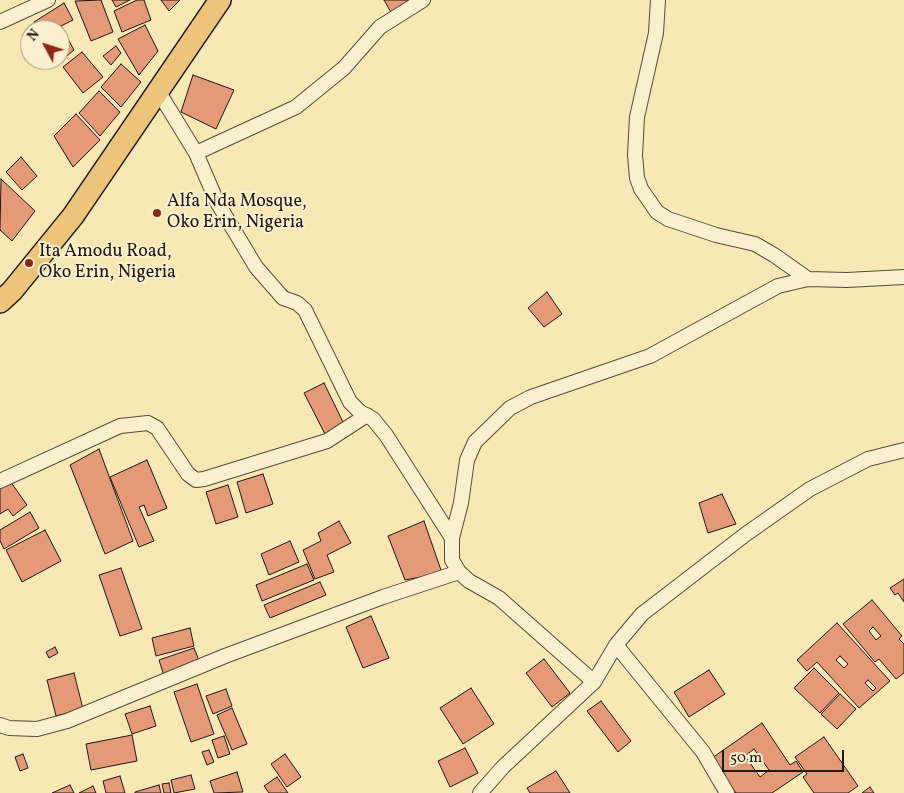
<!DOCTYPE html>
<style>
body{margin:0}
#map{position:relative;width:904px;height:793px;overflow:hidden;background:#f7e8b4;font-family:Vollkorn,serif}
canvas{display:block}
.north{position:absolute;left:20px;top:20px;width:50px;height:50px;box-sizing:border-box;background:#faf0ce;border:1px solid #a49983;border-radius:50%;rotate:310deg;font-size:14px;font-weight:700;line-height:20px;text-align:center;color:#221712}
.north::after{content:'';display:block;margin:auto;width:18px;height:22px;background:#8f2418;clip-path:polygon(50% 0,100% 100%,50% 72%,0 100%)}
.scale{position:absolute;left:722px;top:750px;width:122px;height:22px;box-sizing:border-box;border:2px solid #221712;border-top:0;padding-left:6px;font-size:15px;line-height:18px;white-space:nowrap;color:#221712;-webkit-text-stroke:4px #faf0ce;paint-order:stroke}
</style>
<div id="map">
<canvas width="904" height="793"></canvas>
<div class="north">N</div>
<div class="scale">50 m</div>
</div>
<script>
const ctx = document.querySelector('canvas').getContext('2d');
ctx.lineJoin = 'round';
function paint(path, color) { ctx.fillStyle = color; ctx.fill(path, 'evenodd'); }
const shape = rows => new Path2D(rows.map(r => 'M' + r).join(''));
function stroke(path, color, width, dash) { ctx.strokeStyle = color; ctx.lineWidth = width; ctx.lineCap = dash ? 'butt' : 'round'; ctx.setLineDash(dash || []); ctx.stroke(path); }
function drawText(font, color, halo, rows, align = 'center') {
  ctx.font = font + ' Vollkorn,serif'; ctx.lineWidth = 4; ctx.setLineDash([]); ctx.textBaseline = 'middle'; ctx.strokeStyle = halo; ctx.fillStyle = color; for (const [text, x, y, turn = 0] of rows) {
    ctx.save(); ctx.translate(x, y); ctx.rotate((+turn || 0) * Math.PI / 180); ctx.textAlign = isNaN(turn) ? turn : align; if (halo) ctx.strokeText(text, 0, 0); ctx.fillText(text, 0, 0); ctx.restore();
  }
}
const building = shape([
 [101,0,113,32,91,41,75,1,101,0],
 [112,0,130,0,116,7,112,0],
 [137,0,144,0,151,20,122,32,114,11,137,0],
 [161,0,180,0,169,11,161,0],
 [384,0,418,0,392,14,384,0],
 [64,3,73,20,61,26,74,50,56,65,53,60,60,60,60,30,38,30,34,22,64,3],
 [145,25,158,51,139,75,118,39,145,25],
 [116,46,121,53,111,65,103,56,116,46],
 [82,52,103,77,83,93,63,67,82,52],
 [121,64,141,82,121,107,101,87,121,64],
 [193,75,234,90,216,129,181,112,193,75],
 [99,91,120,112,100,136,79,113,99,91],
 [76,114,100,140,73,167,54,136,76,114],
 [21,157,37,176,22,190,6,172,21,157],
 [1,179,35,211,12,241,0,230,1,179],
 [547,292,562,314,544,327,528,308,547,292],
 [324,383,344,424,326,436,304,393,324,383],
 [99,449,133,541,105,554,70,465,99,449],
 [147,460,167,508,148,516,144,505,139,507,154,541,139,547,110,477,147,460],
 [263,474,273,504,246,513,237,482,263,474],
 [10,481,27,505,13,516,8,509,0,514,0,489,10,481],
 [228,485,238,517,216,524,206,492,228,485],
 [722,494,736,524,708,533,699,503,722,494],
 [30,512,39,528,4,549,0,541,0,530,30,512],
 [339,521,351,543,327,555,334,572,315,579,303,550,321,541,318,533,339,521],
 [424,521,442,573,405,580,388,536,424,521],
 [45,530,61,561,22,582,6,550,45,530],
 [290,541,299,562,269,575,261,554,290,541],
 [307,564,314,580,262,601,256,585,307,564],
 [121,568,142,629,120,636,99,575,121,568],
 [904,579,904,602,898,593,895,595,890,588,904,579],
 [320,582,326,595,270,618,264,605,320,582],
 [872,600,902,636,899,639,904,644,904,673,896,679,879,659,875,662,843,624,872,600],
 [873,627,881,636,876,640,869,631,873,627],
 [371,616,389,658,363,668,346,627,371,616],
 [837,623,890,681,859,708,817,662,807,671,797,660,837,623],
 [840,656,848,664,844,668,836,660,840,656],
 [868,680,876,688,873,691,865,683,868,680],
 [190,628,194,646,156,656,152,638,190,628],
 [55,647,58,653,49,658,46,652,55,647],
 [194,648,200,663,164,676,159,660,194,648],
 [544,659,570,693,552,707,526,673,544,659],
 [814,668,839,693,820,713,794,688,814,668],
 [709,670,725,694,689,717,674,692,709,670],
 [74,673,83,709,56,716,47,680,74,673],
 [197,684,214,734,191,742,174,692,197,684],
 [471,688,494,724,463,744,440,708,471,688],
 [226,689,232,706,213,714,206,696,226,689],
 [840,694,856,709,837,729,821,714,840,694],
 [601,701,631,741,618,752,587,711,601,701],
 [150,706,156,726,132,734,125,714,150,706],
 [232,708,247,744,232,750,217,715,232,708],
 [762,723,790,765,796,761,803,772,772,793,736,793,712,758,762,723],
 [754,749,769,770,760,777,745,756,754,749],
 [132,735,137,761,91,770,86,744,132,735],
 [224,736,230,754,218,758,212,740,224,736],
 [824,737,858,786,848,793,814,793,803,777,807,774,795,757,824,737],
 [465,748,478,773,450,787,438,761,465,748],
 [209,750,214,762,207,765,202,752,209,750],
 [23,754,28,768,20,771,15,757,23,754],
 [285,754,301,777,287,787,271,764,285,754],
 [556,771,570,793,530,793,527,788,556,771],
 [237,772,243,792,214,793,210,781,237,772],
 [191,775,195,789,174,793,171,780,191,775],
 [120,776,125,793,106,793,103,781,120,776],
 [277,777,288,793,269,793,264,786,277,777],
 [169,783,171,793,164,793,162,784,169,783],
 [70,785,74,793,52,793,70,785],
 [159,785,161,793,135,793,135,792,159,785],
 [93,786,96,793,79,793,93,786],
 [870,787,874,793,862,793,870,787]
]);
paint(building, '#e49a77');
stroke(building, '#221712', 1);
const street = shape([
 [658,0,656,33,637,117,635,155,637,178,641,189,657,212,668,219,716,235,755,244,774,255,808,279],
 [0,22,48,0],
 [158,91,196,153,217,202,256,267,283,298,297,303,305,310,350,402,360,412,373,419,386,435,452,538,452,560,459,572,469,581,499,598,594,682],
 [196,153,296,107,344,68,380,27,423,0],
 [0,481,120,426,148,423,157,428,188,474,196,480,204,479,327,441,367,415],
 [452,538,461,503,467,460,475,442,510,408,531,397,650,356,778,286,808,279,847,280,904,277],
 [616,645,703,752,727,793],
 [0,725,9,728,37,729,67,721,225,656,383,597,459,572],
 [480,793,503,767,594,682,616,645,642,614,746,534,810,489,868,459,904,450]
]);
const primary = shape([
 [0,302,12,291,73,216,220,0]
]);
stroke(street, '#574b3a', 16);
stroke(primary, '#221712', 24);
stroke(street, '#faf0ce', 14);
stroke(primary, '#ecc47a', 21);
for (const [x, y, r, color] of [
 [157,213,5,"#8f2418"],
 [29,263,5,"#8f2418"]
]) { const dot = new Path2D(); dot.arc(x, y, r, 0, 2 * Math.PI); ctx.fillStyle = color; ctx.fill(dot); stroke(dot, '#faf0ce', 2); }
drawText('18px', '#221712', '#faf0ce', [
 ["Alfa Nda Mosque,",167,203],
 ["Oko Erin, Nigeria",167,224],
 ["Ita Amodu Road,",39,253],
 ["Oko Erin, Nigeria",39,274]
], 'left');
</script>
